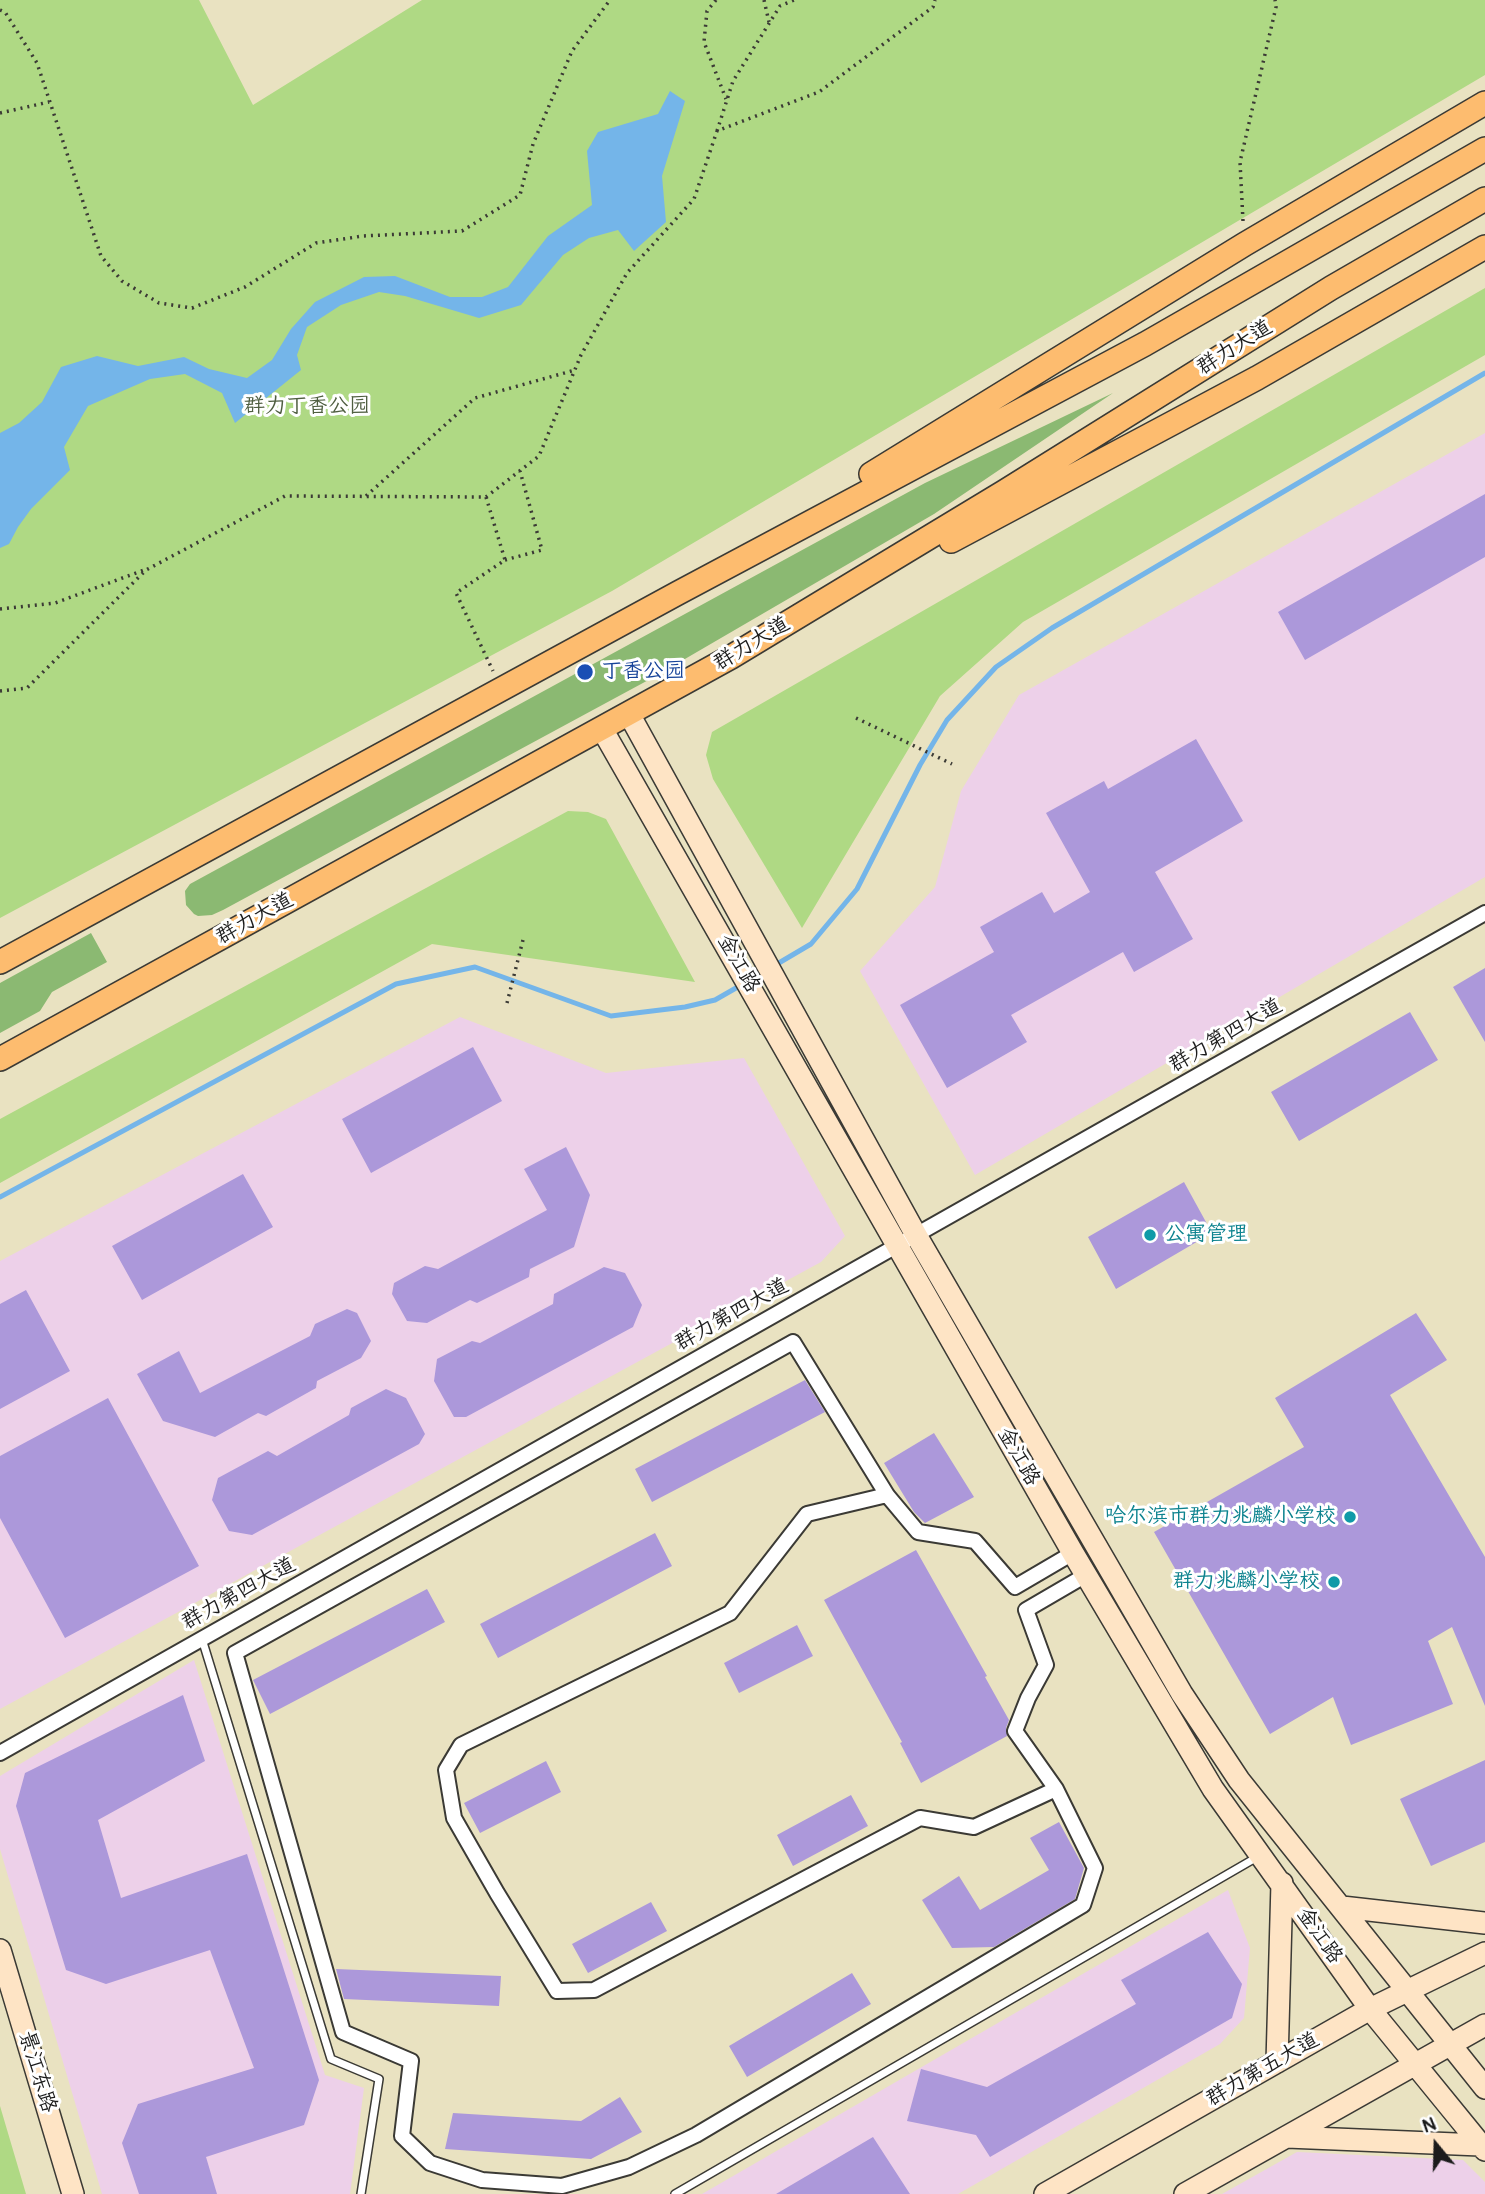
<!DOCTYPE html>
<meta charset="utf-8">
<style>
body{margin:0}
#map{position:relative;width:1485px;height:2194px;overflow:hidden;background:#e9e2c1;font-family:Pangolin,sans-serif}
canvas{display:block}
.north{position:absolute;left:1401px;top:2110px;width:70px;height:70px;-webkit-text-stroke:5px #fff;paint-order:stroke;rotate:341deg;font-size:19px;font-weight:700;line-height:28px;text-align:center;color:#1c1c1c}
.north::after{content:'';display:block;margin:auto;width:24px;height:32px;background:#1c1c1c;clip-path:polygon(50% 0,100% 100%,50% 72%,0 100%)}
</style>
<div id="map">
<canvas width="1485" height="2194"></canvas>
<div class="north">N</div>
</div>
<script>
const ctx = document.querySelector('canvas').getContext('2d');
ctx.lineJoin = 'round';
function paint(path, color) { ctx.fillStyle = color; ctx.fill(path, 'evenodd'); }
const shape = rows => new Path2D(rows.map(r => 'M' + r).join(''));
function stroke(path, color, width, dash) { ctx.strokeStyle = color; ctx.lineWidth = width; ctx.lineCap = dash ? 'butt' : 'round'; ctx.setLineDash(dash || []); ctx.stroke(path); }
function drawText(font, color, halo, rows, align = 'center') {
  ctx.font = font + ' Pangolin,"LXGW WenKai TC",sans-serif'; ctx.lineWidth = 6; ctx.setLineDash([]); ctx.textBaseline = 'middle'; ctx.strokeStyle = halo; ctx.fillStyle = color; for (const [text, x, y, turn = 0] of rows) {
    ctx.save(); ctx.translate(x, y); ctx.rotate((+turn || 0) * Math.PI / 180); ctx.textAlign = isNaN(turn) ? turn : align; if (halo) ctx.strokeText(text, 0, 0); ctx.fillText(text, 0, 0); ctx.restore();
  }
}
paint(shape([
 [1485,433,1485,877,975,1175,860,971,935,887,961,791,1019,695],
 [460,1017,606,1073,744,1058,845,1236,821,1262,0,1709,0,1261],
 [194,1660,325,2075,364,2088,350,2194,102,2194,0,1849,0,1776],
 [1228,1890,1250,1948,1244,2018,1220,2044,958,2194,702,2194],
 [1297,2152,1463,2160,1485,2182,1485,2194,1222,2194]
]), '#edd0e9');
paint(shape([
 [0,0,199,0,253,105,422,0,1485,0,1485,75,612,591,0,918],
 [1485,288,1485,355,1023,622,940,696,802,928,713,779,706,755,712,732],
 [568,811,588,812,606,819,695,982,432,944,0,1183,0,1119],
 [0,2106,26,2194,0,2194]
]), '#afd984');
paint(shape([
 [1113,393,934,514,654,677,223,910,212,915,198,916,194,914,186,905,185,891,190,884,925,483],
 [91,933,107,962,52,992,40,1011,0,1033,0,983]
]), '#8bb972');
paint(shape([
 [670,91,685,101,662,176,666,222,634,251,618,230,589,238,563,255,521,305,479,318,405,296,379,292,341,305,307,327,297,355,301,370,235,423,222,393,185,374,150,379,88,406,64,447,70,470,31,509,18,527,9,544,0,548,0,433,19,423,42,402,61,367,97,356,138,366,184,357,209,369,247,378,272,360,291,329,315,302,364,277,395,276,450,297,482,297,508,287,548,236,592,205,587,151,598,132,658,114]
]), '#74b5e9');
stroke(shape([
 [772,967,811,944,857,889,920,765,947,720,996,667,1052,628,1485,373],
 [0,1197,396,984,475,967,611,1016,685,1007,715,1000,743,984]
]), '#74b5e9', 5);
paint(shape([
 [1485,494,1485,557,1305,660,1278,612],
 [1196,739,1243,821,1155,872,1193,939,1134,972,1123,952,1011,1015,1027,1042,947,1088,900,1005,994,952,980,927,1042,892,1054,913,1090,892,1046,813,1104,781,1108,789],
 [1485,968,1485,1042,1453,987],
 [1410,1012,1438,1060,1299,1141,1271,1092],
 [473,1047,502,1101,371,1173,342,1119],
 [566,1147,590,1195,574,1247,530,1269,529,1277,477,1303,470,1300,427,1323,407,1321,392,1294,394,1283,425,1266,438,1269,547,1210,524,1169],
 [243,1174,273,1227,142,1300,112,1246],
 [1184,1182,1212,1233,1116,1289,1088,1237],
 [604,1267,625,1273,642,1305,633,1327,466,1417,454,1417,434,1381,437,1359,472,1341,480,1343,553,1304,554,1294],
 [26,1290,70,1371,0,1409,0,1304],
 [347,1309,357,1313,371,1341,361,1358,317,1381,316,1388,266,1416,258,1413,215,1437,163,1421,137,1374,179,1351,200,1393,310,1336,315,1324],
 [1416,1313,1447,1360,1390,1395,1485,1557,1485,1706,1452,1627,1428,1641,1453,1704,1351,1745,1333,1697,1270,1734,1154,1532,1304,1447,1275,1398],
 [805,1380,825,1412,652,1502,635,1469],
 [386,1389,406,1398,425,1434,419,1444,252,1535,229,1531,212,1500,218,1478,268,1451,277,1456,349,1415,351,1408],
 [108,1398,199,1566,65,1638,0,1518,0,1456],
 [934,1433,974,1497,925,1523,914,1512,884,1463],
 [655,1533,672,1566,498,1658,480,1624],
 [916,1550,987,1676,985,1677,1009,1720,1006,1728,1007,1736,921,1783,900,1743,902,1742,824,1600],
 [427,1589,445,1622,270,1714,253,1680],
 [797,1625,813,1656,739,1693,724,1663],
 [183,1695,205,1761,98,1820,121,1898,247,1854,319,2080,304,2125,206,2157,217,2194,139,2194,122,2143,138,2104,254,2068,210,1950,106,1984,66,1970,16,1806,25,1773],
 [1485,1760,1485,1842,1431,1866,1400,1799],
 [546,1761,561,1792,480,1833,464,1803],
 [851,1795,868,1826,793,1866,777,1835],
 [1059,1822,1084,1868,1075,1899,994,1947,952,1948,922,1900,959,1876,980,1910,1049,1870,1030,1838],
 [651,1902,667,1931,588,1973,572,1944],
 [1208,1932,1242,1984,1232,2018,990,2157,976,2135,907,2121,921,2069,987,2087,1136,2004,1121,1980],
 [336,1969,501,1976,499,2006,344,1999],
 [852,1973,871,2004,747,2077,729,2046],
 [620,2097,642,2132,591,2159,445,2149,453,2113,581,2121],
 [873,2137,910,2194,776,2194]
]), '#ac98da');
const lane = shape([
 [202,1639,331,2059,379,2079,361,2194],
 [675,2194,1259,1856]
]);
const street = shape([
 [887,1495,807,1514,730,1613,461,1745,446,1770,454,1818,497,1893,557,1991,594,1990,920,1818,974,1827,1056,1789],
 [1073,1553,1015,1587,975,1541,918,1532,887,1495,793,1342,235,1653,343,2032,411,2061,402,2136,430,2163,482,2180,562,2186,629,2167,696,2135,1083,1905,1095,1868,1056,1789,1015,1731,1028,1698,1046,1665,1026,1610,1086,1575],
 [0,1753,1485,913]
]);
const secondary = shape([
 [629,714,916,1235,1182,1694,1239,1780,1485,2088],
 [602,729,1073,1553,1213,1789,1370,2009,1485,2150],
 [1342,1907,1485,1923],
 [0,1950,73,2194],
 [1277,2062,1282,1883],
 [1287,2137,1480,2145],
 [1045,2194,1370,2009,1485,1953],
 [1185,2194,1485,2025]
]);
const primary = shape([
 [871,474,1245,244,1485,103],
 [951,541,1257,378,1485,247],
 [0,962,678,593,1145,344,1485,149],
 [0,1059,731,657,1004,492,1331,288,1485,199]
]);
stroke(lane, '#3b3a35', 10);
stroke(street, '#3b3a35', 18);
stroke(secondary, '#3b3a35', 24);
stroke(primary, '#3b3a35', 26);
stroke(shape([
 [716,0,707,11,704,42,726,99],
 [764,0,769,22],
 [0,10,5,12,37,63,101,256,122,281,159,303,192,308,245,287,316,243,363,236,462,231,520,195,533,144,572,51,610,0],
 [0,113,49,102],
 [717,131,733,81,780,6,794,0],
 [1243,221,1240,162,1276,7,1275,0],
 [366,496,475,398,575,370],
 [486,497,505,560,456,593,493,671],
 [505,560,542,550,520,471],
 [0,609,55,603,144,570],
 [0,691,27,688,146,570,285,496,486,497,539,456,581,355,627,273,694,199,717,131,819,92,933,7,935,0],
 [856,718,952,764],
 [507,1003,523,940]
]), '#3b3a35', 3.5, [2, 5]);
stroke(lane, '#fff', 7);
stroke(street, '#fff', 14);
stroke(secondary, '#fee4c5', 21);
stroke(primary, '#fdbc6f', 23);
for (const [x, y, r, color] of [
 [585,672,9,"#1a4fb4"],
 [1150,1235,7,"#0f9aa8"],
 [1350,1517,7,"#0f9aa8"],
 [1334,1582,7,"#0f9aa8"]
]) { const dot = new Path2D(); dot.arc(x, y, r, 0, 2 * Math.PI); ctx.fillStyle = color; ctx.fill(dot); stroke(dot, '#fff', 2.5); }
drawText('21px', '#1c1c1c', '#fff', [
 ["群力大道",1235,348,-32],
 ["群力大道",752,644,-31],
 ["群力大道",255,919,-29],
 ["金江路",738,964,60],
 ["群力第四大道",1226,1036,-30],
 ["群力第四大道",732,1315,-29],
 ["金江路",1018,1457,60],
 ["群力第四大道",239,1594,-29],
 ["金江路",1319,1936,55],
 ["群力第五大道",1263,2070,-30],
 ["景江东路",37,2072,73]
]);
drawText('21px', '#4f5e40', '#fff', [
 ["群力丁香公园",307,407]
]);
drawText('21px', '#164399', '#fff', [
 ["丁香公园",601,672]
], 'left');
drawText('21px', '#0d838f', '#fff', [
 ["公寓管理",1164,1235,"left"],
 ["哈尔滨市群力兆麟小学校",1336,1517],
 ["群力兆麟小学校",1320,1582]
], 'right');
</script>
